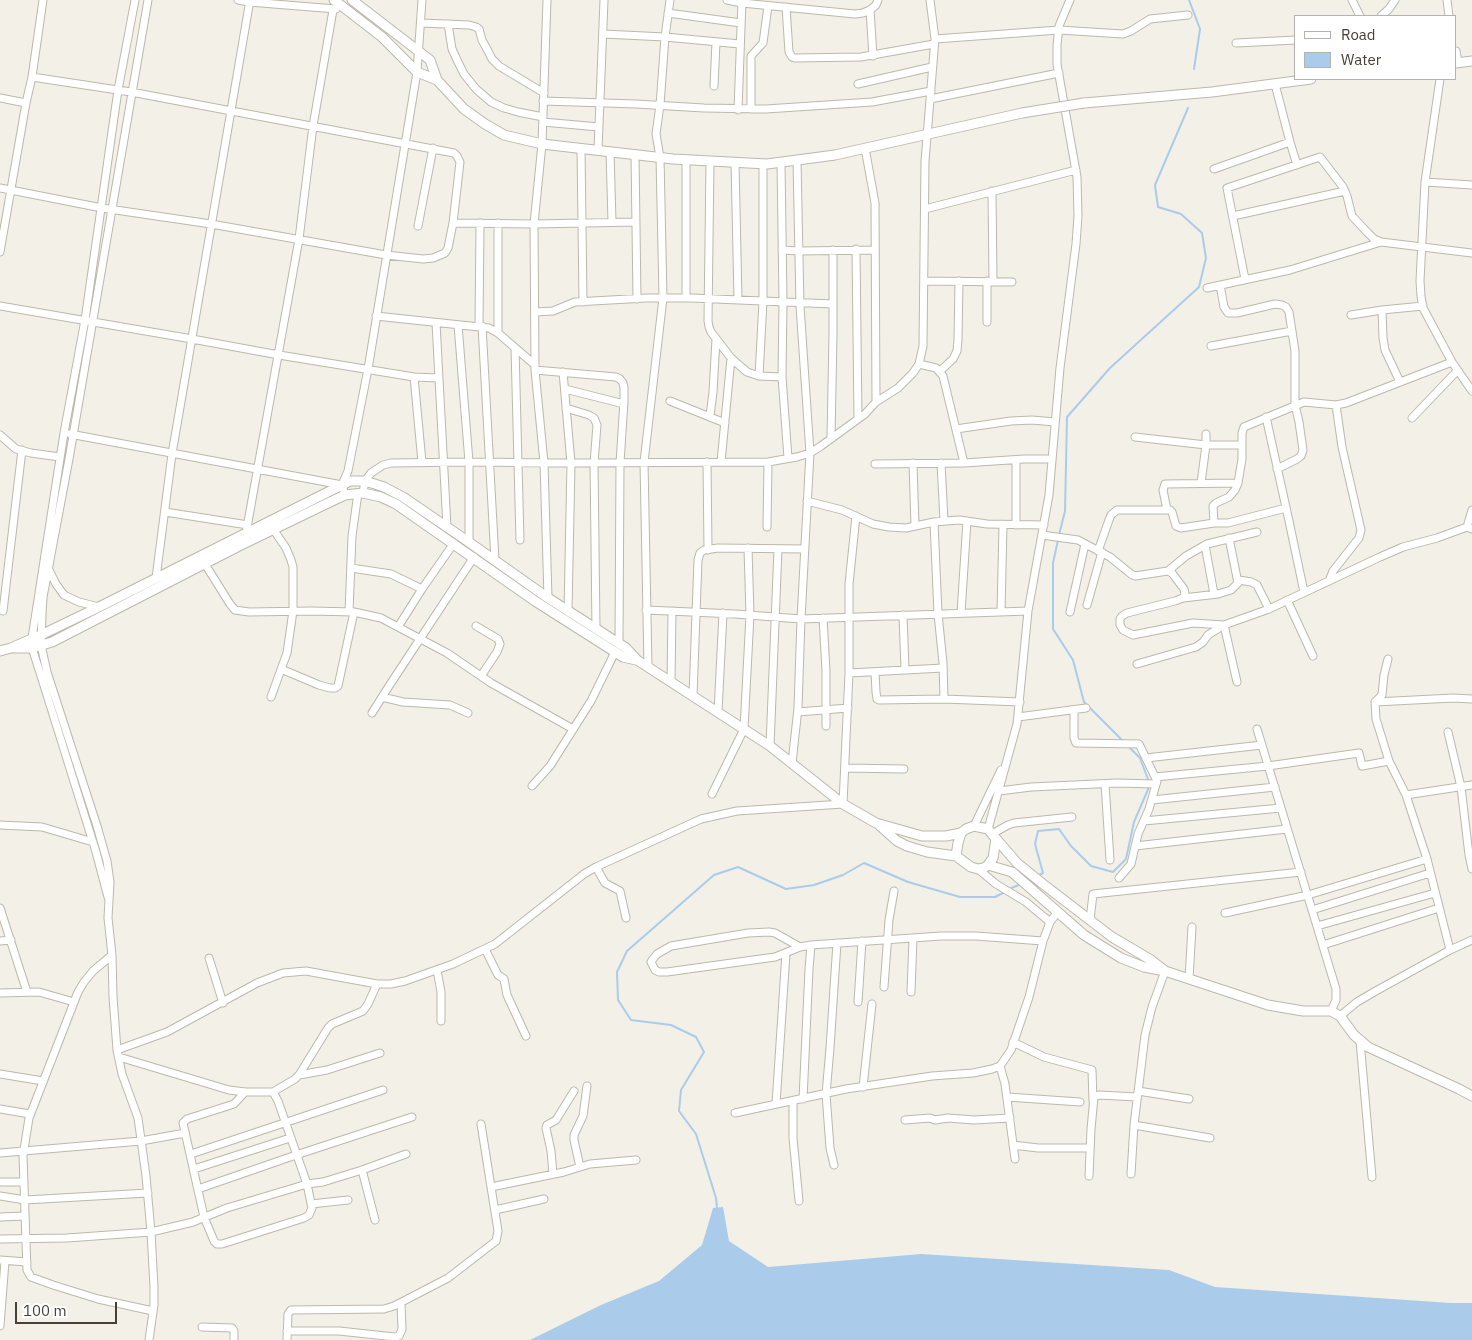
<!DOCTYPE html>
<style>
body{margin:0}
#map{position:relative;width:1472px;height:1340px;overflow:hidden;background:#f3f0e8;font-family:"IBM Plex Sans",sans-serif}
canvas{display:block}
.legend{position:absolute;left:1294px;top:15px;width:162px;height:65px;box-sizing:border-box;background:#fff;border:1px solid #b5b3af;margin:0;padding:6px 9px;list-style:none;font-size:15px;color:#464137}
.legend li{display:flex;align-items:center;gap:10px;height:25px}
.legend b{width:25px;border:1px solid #b5b3af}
.scale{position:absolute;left:15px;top:1302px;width:102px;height:22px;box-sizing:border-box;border:2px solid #464137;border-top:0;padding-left:6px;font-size:15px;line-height:18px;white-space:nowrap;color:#464137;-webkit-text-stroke:4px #fff;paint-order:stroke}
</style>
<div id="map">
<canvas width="1472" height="1340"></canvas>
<ul class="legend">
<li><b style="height:6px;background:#fff"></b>Road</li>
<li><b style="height:14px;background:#aaccea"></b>Water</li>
</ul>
<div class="scale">100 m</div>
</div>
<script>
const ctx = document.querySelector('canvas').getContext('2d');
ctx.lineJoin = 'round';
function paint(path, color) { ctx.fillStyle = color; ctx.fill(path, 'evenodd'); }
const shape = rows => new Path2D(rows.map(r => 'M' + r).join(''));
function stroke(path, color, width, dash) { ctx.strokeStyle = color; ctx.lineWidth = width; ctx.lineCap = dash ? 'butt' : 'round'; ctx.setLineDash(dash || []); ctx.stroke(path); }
paint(shape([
 [723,1207,729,1241,768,1267,921,1254,1169,1270,1215,1287,1451,1303,1472,1303,1472,1340,530,1340,601,1305,659,1281,702,1245,713,1208]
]), '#aaccea');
stroke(shape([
 [1189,0,1200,29,1194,69],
 [1059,535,1065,511,1067,417,1110,368,1199,287,1206,258,1202,233,1181,214,1158,207,1155,185,1188,108],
 [1058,540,1053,563,1053,629,1073,660,1084,702,1123,741],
 [1128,746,1140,758,1149,782],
 [1039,875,1043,873,1035,844,1038,831,1059,829,1071,846,1091,866,1113,872,1126,859,1134,822,1149,787],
 [1009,889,1021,884],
 [717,1208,716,1198,696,1134,679,1111,681,1090,704,1052,696,1037,671,1025,631,1020,618,1000,617,972,627,951,714,875,738,867,786,889,814,885,843,875,864,863,908,882,960,897,995,897,1005,892]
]), '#aaccea', 2);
const minor = shape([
 [148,0,69,459,43,597,42,614,41,645,47,672,97,826,107,861,110,882,108,918,112,955,113,997,117,1050,122,1074,138,1118,146,1176,151,1232,154,1287,154,1305,149,1340],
 [238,0,249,2,336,9],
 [547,0,542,144,534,224,535,370,544,463,548,598],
 [727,0,742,3,855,14,863,13,870,10,876,5,878,0],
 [1352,0,1360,16],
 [1447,0,1449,16],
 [786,7,789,52,792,57,795,58,861,57,934,44],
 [870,10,873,56],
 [668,13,741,23],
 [1381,16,1389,9,1395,0],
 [421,23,469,25,476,27,479,29,482,40,488,51,492,59,499,66,544,93],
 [448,24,452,49,458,62,464,74,476,89,491,102,504,108,518,112,543,117],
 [603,34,665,37,740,44],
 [935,39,1059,30,1123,34,1131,31,1150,19,1188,15],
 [1236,43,1296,40],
 [1456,51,1458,62],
 [1440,79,1425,182,1420,281,1421,296,1423,308,1452,362,1472,391],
 [858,84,932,67],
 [1275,84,1290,142,1297,165],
 [714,86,716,42],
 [0,98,26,103],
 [930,99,1059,73],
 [543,101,636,104,704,108,766,109,872,102,931,91],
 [751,109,751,56,763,43,768,6],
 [738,110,742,0],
 [543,122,599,127],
 [581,148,583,302],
 [865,148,875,203,876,402],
 [598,150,604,0],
 [610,151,612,222],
 [635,154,637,299],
 [686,159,686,298],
 [710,161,708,321,709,327,711,332,731,358,747,372,759,376,782,377],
 [735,162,738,300],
 [781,162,783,302,782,377,788,458],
 [1214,169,1290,142],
 [1425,182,1472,185],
 [0,188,102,208,211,224,386,255,423,259,433,258,445,253,448,248,453,223,460,162,457,156,454,153,131,92,32,77],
 [992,191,993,281],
 [925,209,1076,170],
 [1233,216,1345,191],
 [453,223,534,224,636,222],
 [418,226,433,148],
 [856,249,858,419],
 [782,250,799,251,875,250],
 [0,252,26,103,32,77,43,0],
 [1245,279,1227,188,1320,157,1343,187,1347,196,1352,216,1367,232,1374,239,1381,242,1472,253],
 [924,281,1012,282],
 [1220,285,1224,307,1228,313,1237,313,1275,304,1282,305,1286,307,1289,312,1295,351,1295,405,1299,422,1303,450,1301,456,1297,459,1277,469],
 [1207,288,1290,270,1381,242],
 [0,306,192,339,279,355,414,377,438,378],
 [1382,310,1383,338,1385,350,1400,382],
 [535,312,553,311,575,302,646,298,692,298,833,304],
 [1351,315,1382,310,1423,306],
 [376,316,489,328,498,333,535,365],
 [987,322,987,281],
 [436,323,447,527],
 [458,325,469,462,469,542],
 [479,326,480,223],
 [482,326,495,560],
 [498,333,498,223],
 [1211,346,1292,331],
 [515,348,520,540],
 [919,364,936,368,943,376,964,463],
 [535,370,616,377,620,379,623,383,624,388,624,401,620,463,619,644],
 [940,371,953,359,957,351,958,340,959,281],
 [563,372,571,463,568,611],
 [759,376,763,301,763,164],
 [414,377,422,462],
 [565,389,624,404],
 [670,401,725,423],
 [566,408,589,415,594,418,597,425,594,463,596,629],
 [710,416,713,392,716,339],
 [1266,417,1289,521,1304,592],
 [1412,418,1457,371],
 [956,429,1011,421,1032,420,1055,422],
 [70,434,342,485],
 [0,435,16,449,31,453,60,457],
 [1135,437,1206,445,1241,445],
 [831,438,833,333,833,250],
 [1016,460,1016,525],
 [707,462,708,550],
 [721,462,731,358],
 [913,463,915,526],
 [941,463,944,521],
 [875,464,964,463,1024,459,1052,459],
 [1201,483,1206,445,1206,434],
 [363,493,365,481,371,473,383,465,391,463,469,462,571,463,768,462,797,457,810,453,821,446,865,414,876,402,898,388,913,373,919,364,923,346,925,161,935,39,930,0],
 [345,495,342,485,348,471,368,369,417,72,422,0],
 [807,501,842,510,873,524,889,527,906,528,934,522,959,520,987,524,1044,525],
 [1167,510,1163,490,1165,484,1238,483],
 [165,512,248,525],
 [934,522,938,614,943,663,944,699],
 [1214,523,1213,506,1216,503,1229,497,1235,490,1238,483,1242,459,1242,433,1244,427,1304,402,1336,405,1346,403,1452,362],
 [767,527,768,462],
 [1467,527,1472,510],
 [246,533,299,239,313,126,333,10],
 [1042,535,1078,540,1110,557,1131,574,1135,576,1168,571,1172,573,1184,589,1185,594,1183,598,1175,601,1127,613,1122,616,1120,619,1120,625,1123,630,1133,635,1193,623,1224,625,1237,682],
 [1205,545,1214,594],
 [1098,551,1109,520,1111,515,1117,510,1170,510,1172,512,1176,526,1181,528,1214,523,1228,523,1286,508],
 [205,564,230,604,235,610,249,612,311,611,354,612,381,618,447,653,491,683,573,729],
 [351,568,391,574,422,589],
 [49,570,56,584,64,595,79,602,99,607],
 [1168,571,1186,556,1207,544,1257,532],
 [156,578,172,454,250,0],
 [1239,580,1251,582,1257,585,1269,609],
 [1329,581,1333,571,1359,538,1361,530,1342,447,1336,405],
 [1183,598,1218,594,1231,590,1238,583,1229,538],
 [1287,600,1313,656],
 [1087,605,1102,552],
 [646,610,735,614,801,619,1028,611],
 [3,611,22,450],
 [349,612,352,536,358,493],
 [1001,612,1003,525],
 [1070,612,1085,544],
 [961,613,967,521],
 [903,615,905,670],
 [823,618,826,671,826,726],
 [476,626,498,639,500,644,497,652,481,676],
 [398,627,422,589,454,543],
 [1388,659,1384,675,1382,695,1375,702,1376,719,1389,761,1406,795,1427,859,1450,950],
 [1137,664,1196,647,1203,642,1208,635,1224,625,1269,609,1380,557,1403,547,1437,538,1467,527,1472,529],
 [648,667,644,462,663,298,660,157,656,134,660,105,665,37,670,0],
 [281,669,319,685,330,688,335,688,338,686,354,612],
 [875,672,876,692,877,699,879,700,944,699,1020,702],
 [849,673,943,668],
 [671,682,672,611],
 [693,696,698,560,700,553,704,550,718,548,805,549],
 [271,697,287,653,293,611,293,567,291,560,286,548,273,529],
 [382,697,403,702,450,705,468,713],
 [1375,702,1453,698,1472,699],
 [1074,710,1074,738,1076,743,1139,744,1157,781,1149,809,1138,834,1131,864,1119,878],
 [718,712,723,613],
 [798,712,848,708],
 [372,713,389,686,474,557],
 [1018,717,1086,708],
 [1257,729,1336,989,1336,1000,1331,1011],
 [1448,732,1461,787,1469,855,1472,869],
 [770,746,778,549],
 [1146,758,1262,745],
 [792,763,798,708,801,619,810,453,800,306,797,160],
 [845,768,904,769],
 [1155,777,1268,766,1359,753,1362,766,1389,761],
 [1105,784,1110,860],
 [532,786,550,766,591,701,615,652],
 [999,791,1031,787,1117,783,1156,784],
 [712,794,744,729,750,615,748,548],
 [1406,795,1472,785],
 [1152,800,1275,787],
 [1144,821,1281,808],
 [0,825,42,827,93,842],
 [974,826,1001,770],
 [988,829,1017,724,1028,611,1049,495,1060,368,1076,244,1078,216,1077,177,1057,64,1057,45,1059,26,1070,0],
 [992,834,1008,825,1014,823,1072,817],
 [1135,846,1287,829],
 [596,867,605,883,620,891,626,918],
 [978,869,996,884,1026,902,1050,922],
 [108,897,96,852,41,676,32,648,32,638,64,433,85,320,118,90,135,0],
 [0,908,27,992],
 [1312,910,1430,873],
 [1225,913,1308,895,1427,859],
 [1090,920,1093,894,1301,872],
 [1317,926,1435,893],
 [0,941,11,940],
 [1323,945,1439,908],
 [800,947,775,933,769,932,748,933,671,946,657,954,653,959,651,962,655,970,659,972,667,972,775,957,800,947,811,945,941,936,976,936,1043,941],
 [485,949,498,975,504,979,507,995,526,1036],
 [112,955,93,971,84,982,78,992,29,1118,23,1156,27,1270,31,1277,53,1285,98,1299,153,1311],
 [209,958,223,1003],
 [437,970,441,992,441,1021],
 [1189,979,1192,927],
 [884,987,889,920,894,891],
 [911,992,913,938],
 [0,993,39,992,74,1002],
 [858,1002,862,941],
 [1340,1016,1357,1002,1374,992,1450,950,1472,940],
 [1360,1041,1372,1177],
 [1013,1042,1044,1057,1092,1070,1093,1101],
 [117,1050,167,1032,257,983,283,973,306,971,377,984,391,984,405,981,453,964,495,944,584,874,596,867,701,819,737,811,843,804,849,673,849,584,856,516],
 [119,1057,229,1090,245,1092,273,1092,278,1101,307,1184,323,1182,362,1170,406,1154],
 [1000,1066,1005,1084,1015,1159],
 [0,1074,43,1081],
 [299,1075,327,1070,380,1053],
 [863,1087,872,1004],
 [1138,1091,1189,1099],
 [273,1092,295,1079,299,1075,328,1028,332,1024,363,1011,368,1004,377,984],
 [1007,1097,1080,1102],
 [803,1099,809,969,811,945],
 [793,1101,793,1138,799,1201],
 [776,1104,786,953],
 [0,1109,30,1114],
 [735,1113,846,1089,932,1076,973,1073,992,1069,1000,1066,1011,1050,1029,997,1043,941,1050,922,1057,913],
 [905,1120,930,1118,935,1120,948,1118,974,1120,1010,1118],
 [1134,1125,1210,1138],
 [1013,1145,1038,1148,1090,1148],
 [0,1153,141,1141,185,1133],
 [191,1154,383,1090],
 [834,1165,830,1148,826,1094,830,1048,837,943],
 [580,1167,574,1140,574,1135,583,1116,587,1086],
 [194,1169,290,1138],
 [362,1170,375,1220],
 [553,1174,551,1151,546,1128,547,1125,556,1120,574,1091],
 [1131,1174,1134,1125,1145,1035,1152,1007,1165,971],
 [1089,1176,1091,1129,1094,1097,1099,1095,1137,1097],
 [0,1182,23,1182],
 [491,1187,564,1172,590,1164,636,1160],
 [198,1189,296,1155,412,1117],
 [0,1196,25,1200,148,1193],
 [311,1204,348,1200],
 [495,1210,544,1199],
 [0,1217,25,1216],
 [0,1239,67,1238,151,1232,193,1222,200,1219,204,1217,210,1215,227,1208,307,1184,312,1208,309,1215,304,1218,222,1244,217,1244,214,1241,204,1217,183,1123,187,1119,234,1104,245,1092],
 [0,1260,27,1262],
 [0,1326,5,1261],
 [202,1327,232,1328,234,1331,234,1340],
 [287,1331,339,1331,395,1337,399,1336,402,1329,401,1303],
 [287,1340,288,1314,291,1310,384,1309,394,1306,448,1278,496,1241,498,1231,481,1124]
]);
const tertiary = shape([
 [334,0,382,37,417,72,437,80],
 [352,0,430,60,437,80,464,109,485,124,504,135,542,144,673,159,767,164,835,155,1022,113],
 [1456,63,1472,61],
 [1084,103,1212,92,1311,79],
 [14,648,32,648,52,642,239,546,330,502,345,495,363,493,381,497,396,504,535,601,623,657,636,660],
 [0,651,11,648,41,635,99,607,342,485,350,481,365,481,384,487,403,497,463,538,548,598,626,648,637,660,770,746,843,804,876,823,922,836,946,836,961,833],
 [880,826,897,841,907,846,927,852,956,856],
 [974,826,988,829,996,839,993,858,988,865,984,868,978,869,971,867,956,856,958,843,961,833,966,829,974,826],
 [992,834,1017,863,1043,884,1112,937,1151,960,1164,970],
 [988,865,1012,872,1084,935,1121,958,1144,967,1165,971,1268,1005,1303,1011,1331,1011,1340,1016,1354,1035,1368,1047,1459,1089,1472,1096]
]);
stroke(minor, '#bdb8ac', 9);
stroke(tertiary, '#bdb8ac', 11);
stroke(minor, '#fff', 7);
stroke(tertiary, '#fff', 9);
const tertiaryBridge = shape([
 [1022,113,1084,103]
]);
stroke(tertiaryBridge, '#bdb8ac', 11, []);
stroke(tertiaryBridge, '#fff', 9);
</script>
